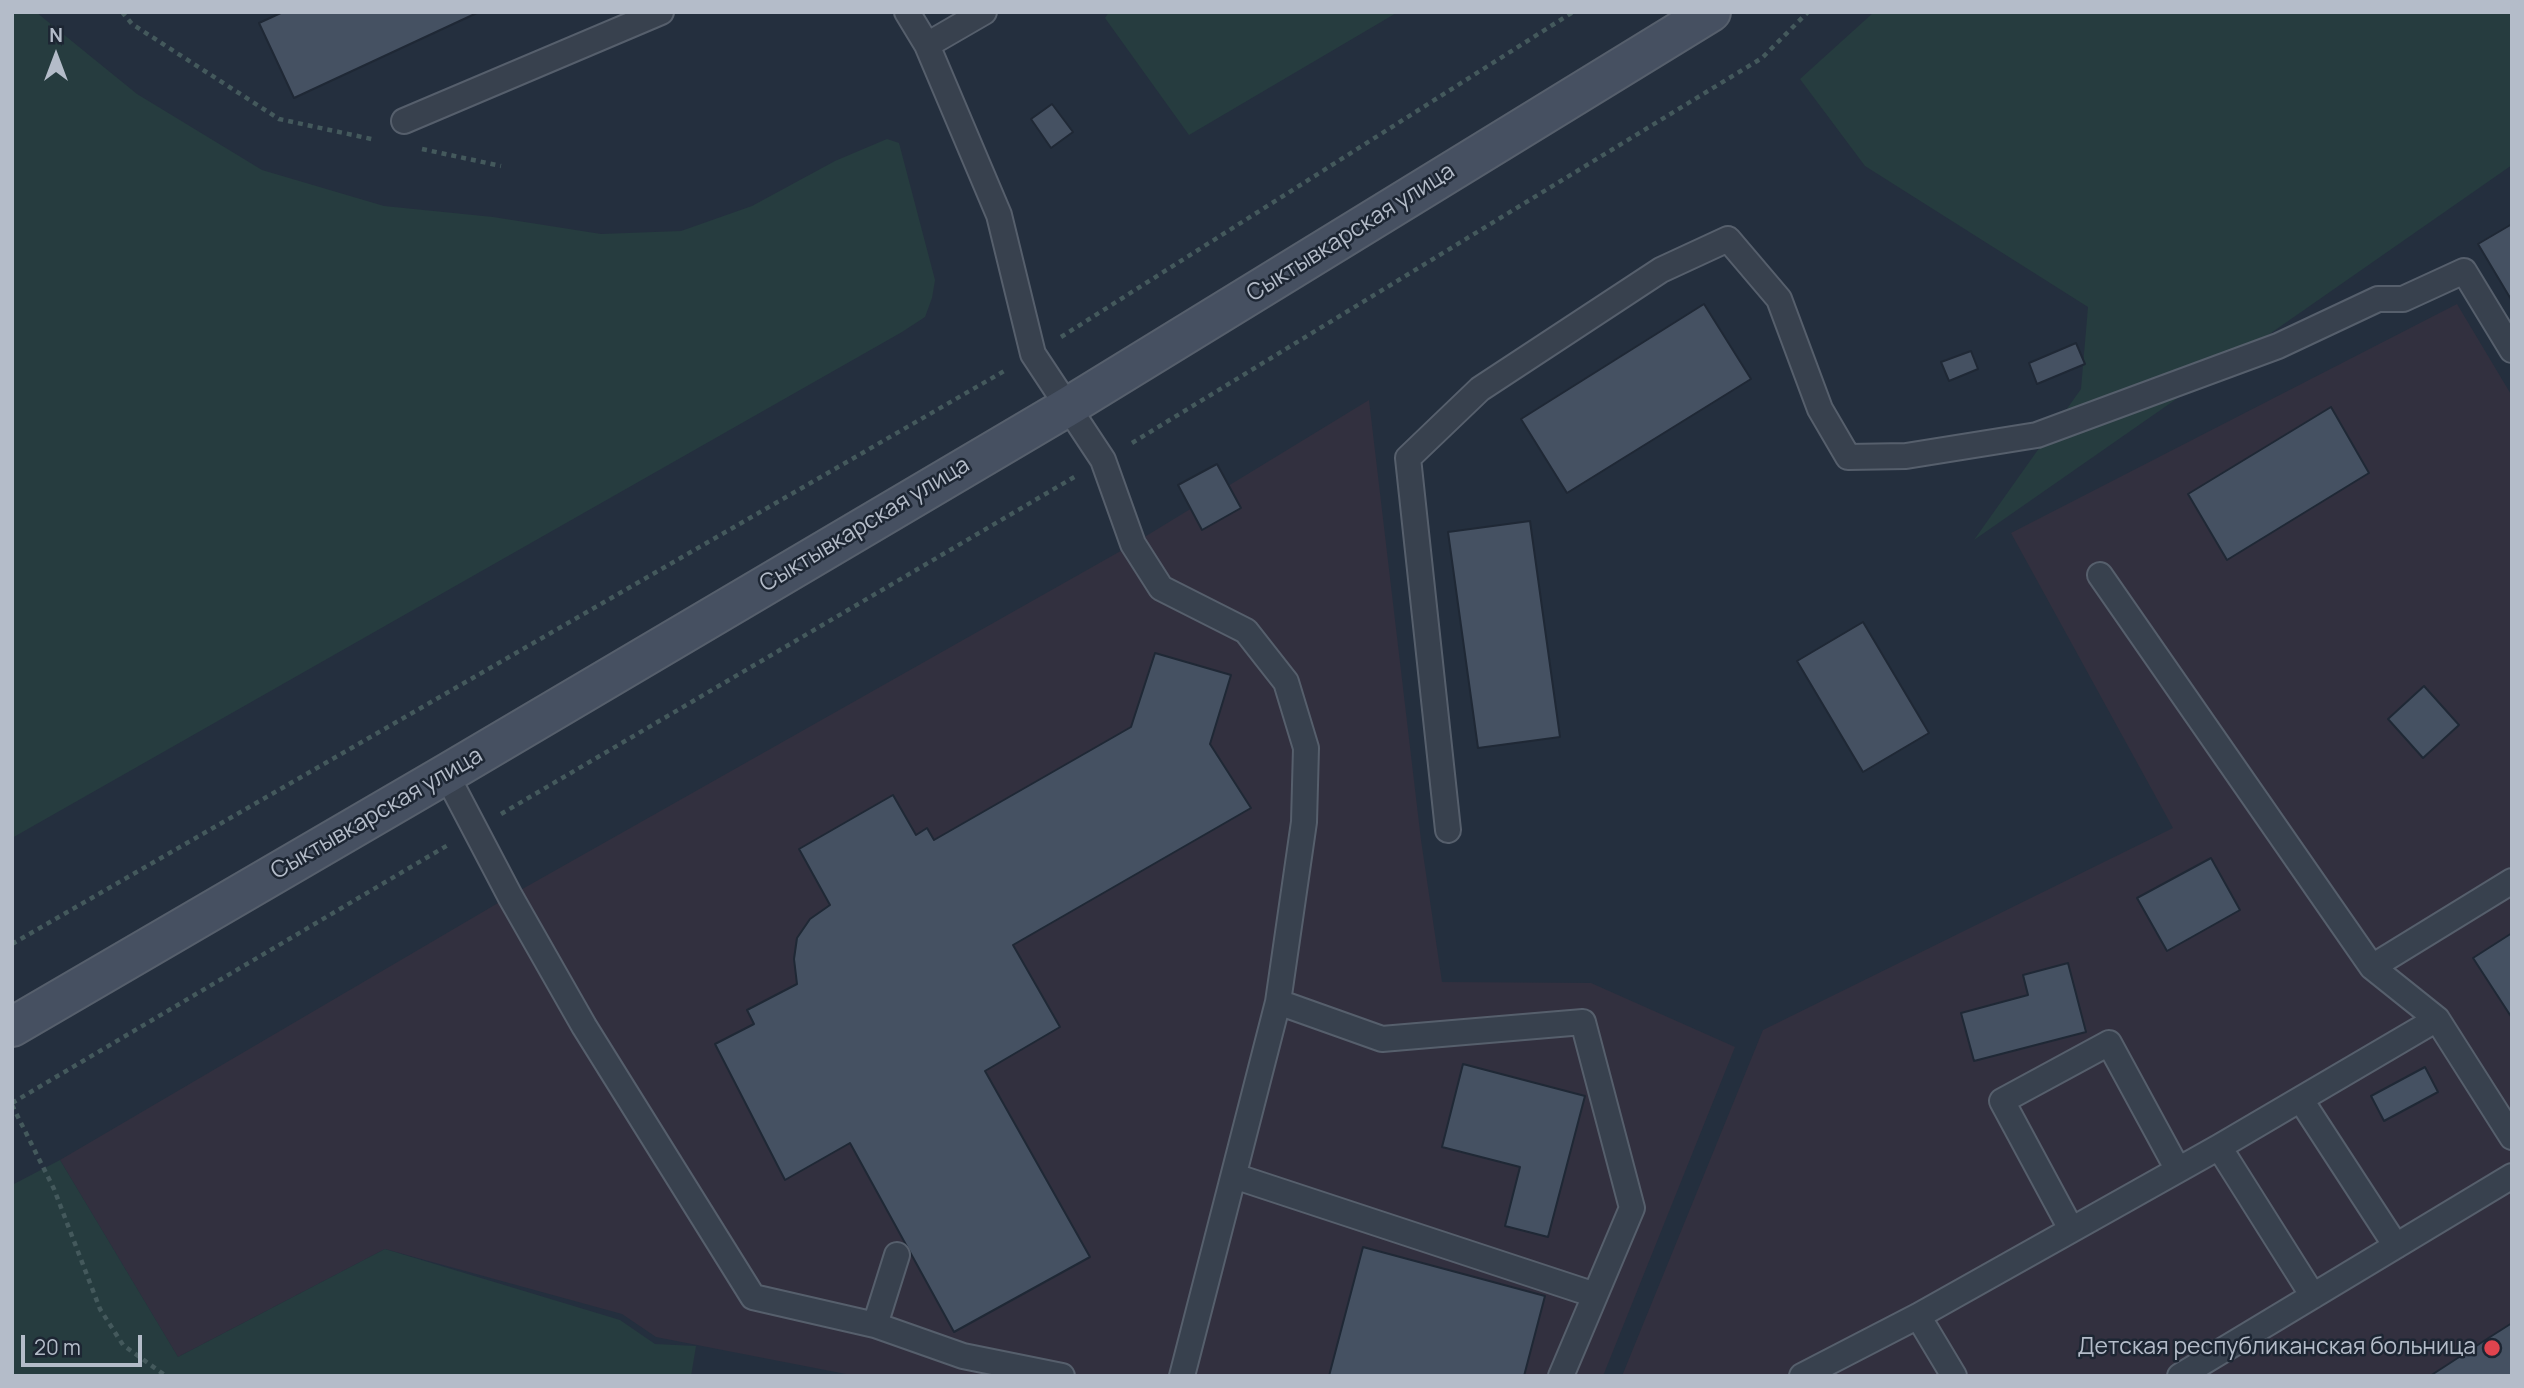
<!DOCTYPE html>
<meta charset="utf-8">
<style>
body{margin:0}
#map{position:relative;width:2524px;height:1388px;overflow:hidden;background:#242f3e;font-family:Manrope,sans-serif}
canvas{display:block}
.frame{position:absolute;inset:0;border:14px solid #b4bcc9;pointer-events:none}
.north{position:absolute;left:21px;top:21px;width:70px;height:70px;-webkit-text-stroke:5px #1d2633;paint-order:stroke;rotate:0deg;font-size:19px;font-weight:700;line-height:28px;text-align:center;color:#b4bcc9}
.north::after{content:'';display:block;margin:auto;width:24px;height:32px;background:#b4bcc9;clip-path:polygon(50% 0,100% 100%,50% 72%,0 100%)}
.scale{position:absolute;left:21px;top:1335px;width:121px;height:32px;box-sizing:border-box;border:4px solid #b4bcc9;border-top:0;padding-left:9px;font-size:21px;line-height:24px;white-space:nowrap;color:#b4bcc9;-webkit-text-stroke:5px #1d2633;paint-order:stroke}
</style>
<div id="map">
<canvas width="2524" height="1388"></canvas>
<div class="frame"></div>
<div class="north">N</div>
<div class="scale">20 m</div>
</div>
<script>
const ctx = document.querySelector('canvas').getContext('2d');
ctx.lineJoin = 'round';
function paint(path, color) { ctx.fillStyle = color; ctx.fill(path, 'evenodd'); }
const shape = rows => new Path2D(rows.map(r => 'M' + r).join(''));
function stroke(path, color, width, dash) { ctx.strokeStyle = color; ctx.lineWidth = width; ctx.lineCap = dash ? 'butt' : 'round'; ctx.setLineDash(dash || []); ctx.stroke(path); }
function drawText(font, color, halo, rows, align = 'center') {
  ctx.font = font + ' Manrope,sans-serif'; ctx.lineWidth = 5; ctx.setLineDash([]); ctx.textBaseline = 'middle'; ctx.strokeStyle = halo; ctx.fillStyle = color; for (const [text, x, y, turn = 0] of rows) {
    ctx.save(); ctx.translate(x, y); ctx.rotate((+turn || 0) * Math.PI / 180); ctx.textAlign = isNaN(turn) ? turn : align; if (halo) ctx.strokeText(text, 0, 0); ctx.fillText(text, 0, 0); ctx.restore();
  }
}
paint(shape([
 [2457,304,2512,396,2512,1376,1622,1376,1763,1030,2173,828,2011,533],
 [1369,400,1421,840,1442,982,1591,983,1735,1047,1603,1376,856,1376,656,1337,622,1314,385,1249,178,1357,60,1160,510,896,1133,544]
]), '#32303f');
paint(shape([
 [12,12,36,12,137,94,262,170,384,206,493,217,601,234,681,231,752,206,835,161,887,139,899,143,935,280,932,298,925,317,902,332,12,838],
 [1109,12,1398,12,1189,135,1105,18],
 [1874,12,2512,12,2512,165,1974,540,2081,389,2088,307,1865,166,1800,79],
 [60,1160,178,1357,385,1249,620,1320,655,1344,696,1346,691,1376,12,1376,12,1185]
]), '#263c3f');
const building = shape([
 [283,12,479,12,294,98,259,23,283,12],
 [1052,104,1073,132,1051,148,1031,119,1052,104],
 [2512,224,2512,301,2478,244,2512,224],
 [1704,304,1751,379,1567,493,1521,419,1704,304],
 [2076,343,2085,364,2037,384,2029,363,2076,343],
 [1971,351,1978,369,1949,381,1941,362,1971,351],
 [2331,407,2369,473,2227,560,2188,494,2331,407],
 [1217,464,1241,508,1202,530,1178,485,1217,464],
 [1530,521,1560,737,1478,748,1448,532,1530,521],
 [1863,622,1929,733,1863,772,1797,661,1863,622],
 [1155,653,1231,675,1210,744,1251,808,1013,945,1060,1027,985,1071,1090,1257,954,1332,850,1143,785,1180,715,1044,754,1024,747,1010,797,984,794,959,797,938,810,919,830,905,799,849,893,795,916,835,927,828,934,840,1131,727,1155,653],
 [2424,686,2459,725,2423,758,2388,719,2424,686],
 [2211,858,2240,910,2167,951,2137,898,2211,858],
 [2512,933,2512,1018,2473,958,2512,933],
 [2068,963,2086,1032,1974,1061,1961,1013,2028,995,2023,975,2068,963],
 [1463,1064,1585,1096,1548,1237,1505,1226,1520,1167,1442,1147,1463,1064],
 [2425,1067,2438,1092,2384,1121,2371,1096,2425,1067],
 [1363,1247,1545,1296,1524,1376,1329,1376,1363,1247],
 [2512,1323,2512,1376,2430,1376,2490,1337,2512,1323]
]);
paint(building, '#455162');
stroke(building, '#1f2835', 2);
const lane = shape([
 [907,12,927,45,999,215,1033,354,1103,460,1133,544,1161,588,1246,631,1286,682,1306,748,1304,822,1278,1002,1182,1376],
 [927,45,984,12],
 [404,121,661,12],
 [2100,575,2372,967,2437,1019,2512,1137],
 [446,774,510,896,584,1026,753,1297,875,1325,963,1356,1062,1376],
 [1448,830,1408,458,1480,389,1661,270,1728,239,1779,299,1820,409,1848,457,1906,456,2037,435,2278,346,2378,299,2403,299,2464,271,2512,350],
 [2372,967,2512,881],
 [1278,1002,1382,1039,1583,1022,1632,1208,1561,1376],
 [2301,1100,2396,1246],
 [2219,1147,2313,1296],
 [1234,1176,1595,1295],
 [2071,1229,2002,1101,2109,1043,2178,1170],
 [1918,1316,1954,1376],
 [875,1325,897,1255],
 [1802,1376,1918,1316,2219,1147,2437,1019],
 [2180,1376,2512,1176]
]);
const secondary = shape([
 [12,1027,446,774,1069,406,1711,12]
]);
stroke(lane, '#565f6c', 28);
stroke(secondary, '#565f6c', 42);
stroke(shape([
 [122,12,132,24,279,119,376,140],
 [422,149,501,166],
 [1061,337,1573,12],
 [1132,443,1762,58,1808,12],
 [501,814,1076,476],
 [12,944,1006,370],
 [12,1103,448,845],
 [12,1105,54,1189,100,1309,123,1345,166,1376]
]), '#44595c', 4.5, [5, 5]);
stroke(lane, '#38414e', 24);
stroke(secondary, '#465061', 38);
for (const [x, y, r, color] of [
 [2492,1348,9,"#e0444e"]
]) { const dot = new Path2D(); dot.arc(x, y, r, 0, 2 * Math.PI); ctx.fillStyle = color; ctx.fill(dot); stroke(dot, '#1d2633', 2.5); }
drawText('23px', '#b4bcc9', '#1d2633', [
 ["Сыктывкарская улица",1351,233,-32],
 ["Сыктывкарская улица",865,525,-31],
 ["Сыктывкарская улица",377,814,-30]
]);
drawText('23px', '#b4bcc9', '#1d2633', [
 ["Детская республиканская больница",2476,1348]
], 'right');
</script>
